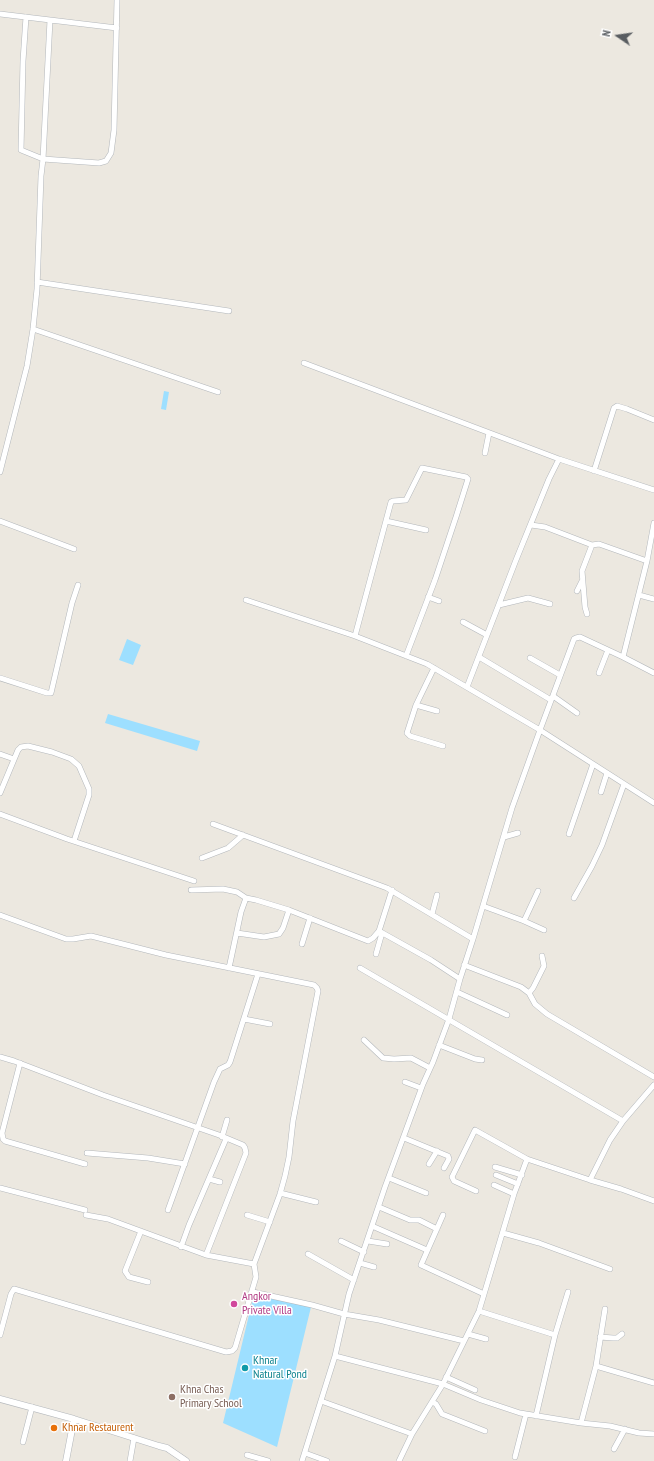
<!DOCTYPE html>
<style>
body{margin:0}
#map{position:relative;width:654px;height:1461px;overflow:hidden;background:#ece8e0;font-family:"PT Sans Narrow",sans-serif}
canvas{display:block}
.north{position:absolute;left:598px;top:16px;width:40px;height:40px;-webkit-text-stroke:3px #fff;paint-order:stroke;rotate:283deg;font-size:11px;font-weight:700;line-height:16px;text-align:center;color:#595d61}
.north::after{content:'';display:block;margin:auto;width:14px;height:18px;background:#595d61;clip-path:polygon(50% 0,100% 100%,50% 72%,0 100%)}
</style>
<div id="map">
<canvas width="654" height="1461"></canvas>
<div class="north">N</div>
</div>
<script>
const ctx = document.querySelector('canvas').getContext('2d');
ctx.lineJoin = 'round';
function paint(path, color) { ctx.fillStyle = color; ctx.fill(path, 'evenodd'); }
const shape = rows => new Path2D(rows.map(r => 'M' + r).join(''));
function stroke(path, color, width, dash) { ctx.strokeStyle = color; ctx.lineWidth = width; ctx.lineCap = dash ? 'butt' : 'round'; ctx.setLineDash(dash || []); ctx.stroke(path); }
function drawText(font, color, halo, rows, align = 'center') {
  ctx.font = font + ' "PT Sans Narrow",sans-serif'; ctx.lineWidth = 3; ctx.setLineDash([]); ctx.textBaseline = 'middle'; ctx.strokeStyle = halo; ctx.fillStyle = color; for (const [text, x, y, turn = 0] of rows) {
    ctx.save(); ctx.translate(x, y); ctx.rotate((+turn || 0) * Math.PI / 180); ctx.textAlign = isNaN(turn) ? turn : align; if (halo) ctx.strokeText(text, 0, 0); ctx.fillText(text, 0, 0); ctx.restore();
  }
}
paint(shape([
 [164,391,169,392,166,410,161,409],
 [127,639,141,645,133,665,119,660],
 [108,714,200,741,197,751,105,723],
 [254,1294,311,1307,277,1447,223,1423]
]), '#9ddfff');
const minor = shape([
 [0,14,117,28],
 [26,17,23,61,21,150,43,159,50,20],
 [37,282,229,311],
 [33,329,218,392],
 [304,363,559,459,654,490],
 [485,453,489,433],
 [594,471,614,408,617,406,627,409,654,420],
 [0,472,27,366,33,329,37,289,41,176,43,159,99,163,106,161,111,153,114,130,117,0],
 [0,521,74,549],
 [386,521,426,530],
 [531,525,545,527,592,545,599,544,647,561],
 [577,591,582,581],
 [639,595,654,599],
 [428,597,439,601],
 [246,600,355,636,427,664,540,730,654,803],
 [499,605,528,598,550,604],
 [587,614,585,607,582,571,592,545],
 [463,622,487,635],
 [355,636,391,502,393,501,406,500,422,468,466,477,468,479,456,517,435,580,406,656],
 [479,657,551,700],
 [623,657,654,673],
 [530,658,560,675],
 [434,668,416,705,407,733,410,736,443,746],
 [599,673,608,650],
 [0,678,47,693,51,693,72,603,78,585],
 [467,687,516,560,549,479,559,459],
 [553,696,577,713],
 [416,705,437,711],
 [0,754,14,759],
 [601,792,607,773],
 [0,793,18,750,21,747,28,746,52,752,71,759,79,766,89,789,89,795,74,841],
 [0,814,67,839,194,881],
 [213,824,387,888,473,939],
 [569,834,593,764],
 [504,837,518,833],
 [202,858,228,848,243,835],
 [191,890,223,889,237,892,246,898],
 [574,898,592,866,602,845,624,784],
 [483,906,524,921,544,930],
 [432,914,437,895],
 [0,915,66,939,73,939,91,936,166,955,314,985,317,988,318,991,293,1121,289,1157,285,1176,280,1194,254,1264,256,1277,235,1348,232,1351,226,1352,14,1289,11,1294,0,1335],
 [524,921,538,891],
 [379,931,431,960,460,979],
 [237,933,264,937,279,934,283,928,289,910],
 [302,944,310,918],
 [376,954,382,933],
 [464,965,521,987,529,993,535,1004,547,1014,654,1077],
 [229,968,241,912,246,898,256,900,289,910,368,941,373,938,379,931,392,890],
 [360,968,623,1121],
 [457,992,507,1015],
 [529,993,533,988,544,966,542,956],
 [244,1019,270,1024],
 [364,1040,383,1058,394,1059,411,1058,430,1068],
 [439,1045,475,1059,482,1060],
 [0,1057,14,1061,103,1095,219,1135,243,1145,245,1148,246,1153,206,1255],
 [20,1063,2,1133,3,1139,5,1141,85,1164],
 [405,1082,421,1088],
 [222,1137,227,1120],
 [404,1138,448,1156,449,1159,444,1168],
 [87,1153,148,1158,185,1164],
 [429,1164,437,1151],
 [495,1167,522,1175],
 [496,1175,518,1184],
 [389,1178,426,1193],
 [209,1179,220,1182],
 [590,1180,610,1140,623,1121,654,1085],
 [494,1185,514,1194],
 [0,1188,85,1210],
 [476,1191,454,1181,452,1177,475,1130,527,1159,590,1180,621,1189,654,1201],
 [280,1193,316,1202],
 [379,1207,410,1220,419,1220,437,1229],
 [168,1210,214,1082,220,1069,228,1065,230,1062,258,974],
 [86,1215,108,1219,206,1255,254,1264],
 [247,1215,270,1222],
 [443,1215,421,1265,484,1294],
 [372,1226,427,1250],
 [141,1231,125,1271,129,1277,148,1282],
 [503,1233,539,1243,610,1269],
 [341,1241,364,1252],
 [368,1241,387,1244],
 [181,1247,189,1225,226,1139],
 [308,1254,354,1280],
 [360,1263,374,1267],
 [253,1292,312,1305,344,1314,379,1320,464,1341],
 [479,1311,555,1335],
 [468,1334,486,1339],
 [600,1337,613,1338,617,1338,622,1334],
 [335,1356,443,1384,481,1400,520,1413,581,1423,610,1426,639,1433,654,1434],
 [596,1366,654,1383],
 [446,1377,475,1390],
 [321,1401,412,1434],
 [432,1402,436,1404,442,1414,485,1431],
 [536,1416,555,1335,568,1292],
 [581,1423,596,1366,605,1309],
 [23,1442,32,1407],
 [614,1449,625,1429],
 [305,1453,327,1461],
 [247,1455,268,1461],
 [515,1457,526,1414],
 [130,1461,134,1438],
 [302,1461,335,1356,349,1294,385,1187,423,1084,433,1062,449,1019,460,979,473,939,512,808,540,730,574,639,576,638,580,637,623,657,647,561,654,523],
 [399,1461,412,1434,443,1384,479,1311,514,1194,527,1159]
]);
const tertiary = shape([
 [0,1399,74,1419,159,1446,167,1448,186,1461],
 [66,1461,74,1419]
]);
stroke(minor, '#b3b7bb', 6);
stroke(tertiary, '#b3b7bb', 7);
stroke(minor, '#fff', 5);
stroke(tertiary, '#fff', 6);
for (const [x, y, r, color] of [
 [234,1304,4,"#d1479c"],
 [245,1368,4,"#0f9aa8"],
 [172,1397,4,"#8d6e63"],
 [54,1428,4,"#e8710a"]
]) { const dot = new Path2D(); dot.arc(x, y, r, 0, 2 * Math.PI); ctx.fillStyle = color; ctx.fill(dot); stroke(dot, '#fff', 1.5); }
drawText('12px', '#b23c85', '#fff', [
 ["Angkor",242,1297],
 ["Private Villa",242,1311]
], 'left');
drawText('12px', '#0d838f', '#fff', [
 ["Khnar",253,1361],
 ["Natural Pond",253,1375]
], 'left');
drawText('12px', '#785e54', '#fff', [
 ["Khna Chas",180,1390],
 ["Primary School",180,1404]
], 'left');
drawText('12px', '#c56008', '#fff', [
 ["Khnar Restaurent",62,1428]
], 'left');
</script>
